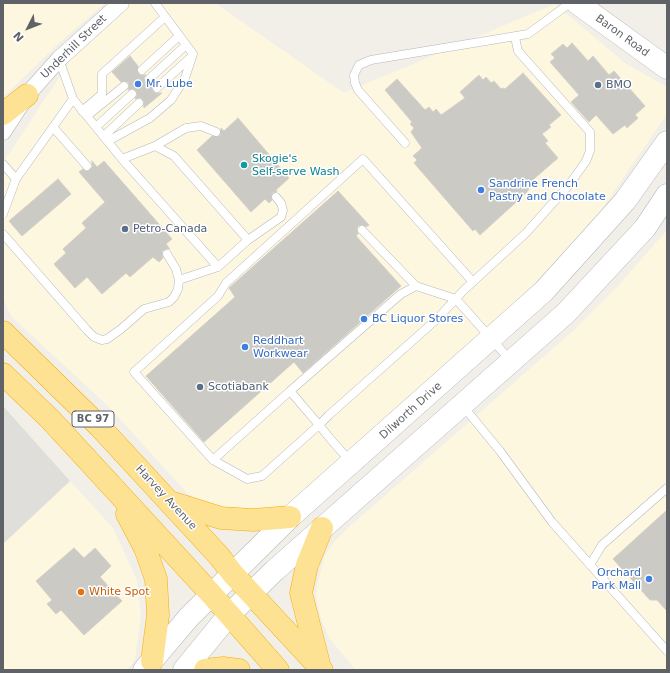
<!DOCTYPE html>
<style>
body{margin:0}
#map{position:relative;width:670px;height:673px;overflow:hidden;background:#f1efe8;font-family:"DejaVu Sans",sans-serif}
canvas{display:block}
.frame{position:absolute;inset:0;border:4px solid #5f6368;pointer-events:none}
.north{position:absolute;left:8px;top:8px;width:40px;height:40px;-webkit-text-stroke:3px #fff;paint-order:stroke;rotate:228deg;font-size:11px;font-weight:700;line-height:16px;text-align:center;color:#5f6368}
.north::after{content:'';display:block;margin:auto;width:14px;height:18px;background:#5f6368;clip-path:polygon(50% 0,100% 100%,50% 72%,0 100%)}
</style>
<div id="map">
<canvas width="670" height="673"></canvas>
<div class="frame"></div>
<div class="north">N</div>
</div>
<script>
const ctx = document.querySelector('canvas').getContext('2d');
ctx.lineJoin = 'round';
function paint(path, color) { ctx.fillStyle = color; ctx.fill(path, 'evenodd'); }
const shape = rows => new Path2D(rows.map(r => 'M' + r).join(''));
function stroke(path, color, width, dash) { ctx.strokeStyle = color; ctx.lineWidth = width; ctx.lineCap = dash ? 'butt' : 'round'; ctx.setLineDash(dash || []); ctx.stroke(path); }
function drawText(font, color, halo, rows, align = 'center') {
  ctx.font = font + ' "DejaVu Sans",sans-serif'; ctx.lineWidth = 3; ctx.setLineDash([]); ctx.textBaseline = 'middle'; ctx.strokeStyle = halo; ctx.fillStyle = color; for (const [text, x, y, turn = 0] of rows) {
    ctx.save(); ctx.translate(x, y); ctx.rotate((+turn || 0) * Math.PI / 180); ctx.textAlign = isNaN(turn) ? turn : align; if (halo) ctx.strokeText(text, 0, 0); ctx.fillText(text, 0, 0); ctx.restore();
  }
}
paint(shape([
 [3,3,105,3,57,45,3,97],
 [132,3,215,3,344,93,555,4,626,64,667,87,667,114,586,232,481,336,282,513,223,514,187,493,110,408,11,316,3,298,3,163,75,53],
 [667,230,667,670,356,670,329,638,320,615,316,595,317,585,325,555,335,541,349,527,573,331,618,286],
 [70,481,113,528,137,580,141,615,135,660,127,670,3,670,3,544]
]), '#fef7e0');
paint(shape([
 [3,406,70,481,3,544]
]), '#e0deda');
const building = shape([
 [572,43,588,61,593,56,609,75,614,71,645,106,635,115,638,118,627,128,625,125,613,134,596,115,589,122,571,102,579,95,550,62,555,58,551,54,563,44,567,48,572,43],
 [130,56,138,66,138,73,141,75,146,75,144,78,145,82,148,84,153,83,153,91,156,93,162,93,144,108,143,100,140,98,135,99,137,95,136,91,133,89,128,90,129,86,128,82,121,82,112,72,130,56],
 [523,73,561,115,549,125,551,127,542,134,548,141,545,143,558,158,528,184,531,187,525,194,480,235,475,229,473,231,414,163,417,160,413,156,422,148,411,132,414,128,410,124,412,122,385,90,397,79,425,110,429,107,433,112,436,109,441,115,465,98,460,92,479,75,483,80,486,77,491,83,494,81,501,89,503,88,505,89,523,73],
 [238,118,289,178,276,190,277,192,272,193,272,200,269,203,265,199,251,212,197,150,212,136,220,136,221,128,224,131,238,118],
 [92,161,97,167,104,161,172,239,166,244,170,249,167,249,162,251,163,258,159,262,153,257,130,277,126,273,102,294,87,277,75,288,54,264,66,253,63,249,86,228,82,223,105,202,79,172,83,169,86,171,90,170,92,167,92,161],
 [58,179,71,194,22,236,9,221,58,179],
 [338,191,369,225,366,227,363,225,358,226,357,229,358,234,356,236,401,286,303,373,294,362,204,442,146,376,235,297,229,288,338,191],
 [667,510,667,611,657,600,650,600,613,559,667,510],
 [74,548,84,558,95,548,111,566,100,577,122,601,84,635,61,610,56,614,47,604,52,600,36,581,74,548]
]);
paint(building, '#cccac5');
stroke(building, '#d6d1c6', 1);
const lane = shape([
 [59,59,73,99,122,159,155,146,174,156,248,240],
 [142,70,179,36],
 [149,79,186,45],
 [157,88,192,56],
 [82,111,102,94,102,74,165,17],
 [87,116,124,86],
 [53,127,87,166],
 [96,127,132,94],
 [104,136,139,103],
 [108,141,150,118,171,100,185,78,193,54,155,3],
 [405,143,358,90,355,83,354,75,359,65,371,60,528,34,570,3],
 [155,146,186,128,201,126,216,132],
 [122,159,218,267],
 [3,164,16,179,3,214],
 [16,179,73,99],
 [362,230,416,286,456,299,511,361],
 [3,234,87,330,94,337,102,340,107,339,121,329,144,309,169,302,174,297,178,289,179,280,218,267,248,240,281,217,283,210,281,203,276,197],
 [167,254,176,269,179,280],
 [290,391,401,294,416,286],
 [463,406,500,451,552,522,667,651],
 [213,460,134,372,218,296,226,283,363,159,473,282],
 [351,462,333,442,319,425,290,391,213,460,247,479,262,476,319,425,329,415,437,319,463,291,526,233,569,185,586,161,590,151,590,132,518,51,515,37],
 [590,565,602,545,667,488]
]);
const street = shape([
 [3,132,27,95,59,59,121,3]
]);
const secondary = shape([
 [577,3,667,68],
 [144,670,189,617,290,517,544,291,625,201,667,142],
 [184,670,229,615,274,571,566,313,645,228,667,195]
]);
const highway = shape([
 [3,114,27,95],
 [3,332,100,427,219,556,233,574,322,670],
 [3,374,50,419,212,595,278,670],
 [170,502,221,518,253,520,290,517],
 [127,514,145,548,156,579,158,615,152,661],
 [319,664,301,593,307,565,322,528],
 [205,670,223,668,239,670]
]);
stroke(lane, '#b5b8bc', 9);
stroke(street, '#b5b8bc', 17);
stroke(secondary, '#b6babf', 23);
stroke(highway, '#f9ab00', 23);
stroke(lane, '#fff', 8);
stroke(street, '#fff', 16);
stroke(secondary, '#fff', 22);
stroke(highway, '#fde293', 22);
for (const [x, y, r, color] of [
 [138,84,4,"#3f7fe0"],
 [598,85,4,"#5c6f8a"],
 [244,165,4,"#0f9aa8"],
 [481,190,4,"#3f7fe0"],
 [125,229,4,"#5c6f8a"],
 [364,319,4,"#3f7fe0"],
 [245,347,4,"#3f7fe0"],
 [200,387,4,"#5c6f8a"],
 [649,579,4,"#3f7fe0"],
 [81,592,4,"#e8710a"]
]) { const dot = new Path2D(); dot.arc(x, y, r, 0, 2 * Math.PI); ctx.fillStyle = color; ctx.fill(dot); stroke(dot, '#fff', 1.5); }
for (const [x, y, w] of [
 [93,419,42]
]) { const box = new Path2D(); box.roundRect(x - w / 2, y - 8, w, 16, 3); ctx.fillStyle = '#fff'; ctx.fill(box); stroke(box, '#5f6368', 1); }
drawText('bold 10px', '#5f6368', null, [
 ["BC 97",93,419]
]);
drawText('11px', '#5f6368', '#fff', [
 ["Baron Road",622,36,36],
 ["Underhill Street",74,47,-44],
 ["Dilworth Drive",411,411,-42],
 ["Harvey Avenue",166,498,47]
]);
drawText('11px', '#366cbe', '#fff', [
 ["Mr. Lube",146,84],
 ["Sandrine French",489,184],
 ["Pastry and Chocolate",489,197],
 ["BC Liquor Stores",372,319],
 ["Reddhart",253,341],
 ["Workwear",253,354],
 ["Orchard",641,573,"right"],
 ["Park Mall",641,586,"right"]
], 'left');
drawText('11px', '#4e5e75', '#fff', [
 ["BMO",606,85],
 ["Petro-Canada",133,229],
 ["Scotiabank",208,387]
], 'left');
drawText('11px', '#0d838f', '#fff', [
 ["Skogie's",252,159],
 ["Self-serve Wash",252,172]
], 'left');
drawText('11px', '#c56008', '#fff', [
 ["White Spot",89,592]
], 'left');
</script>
